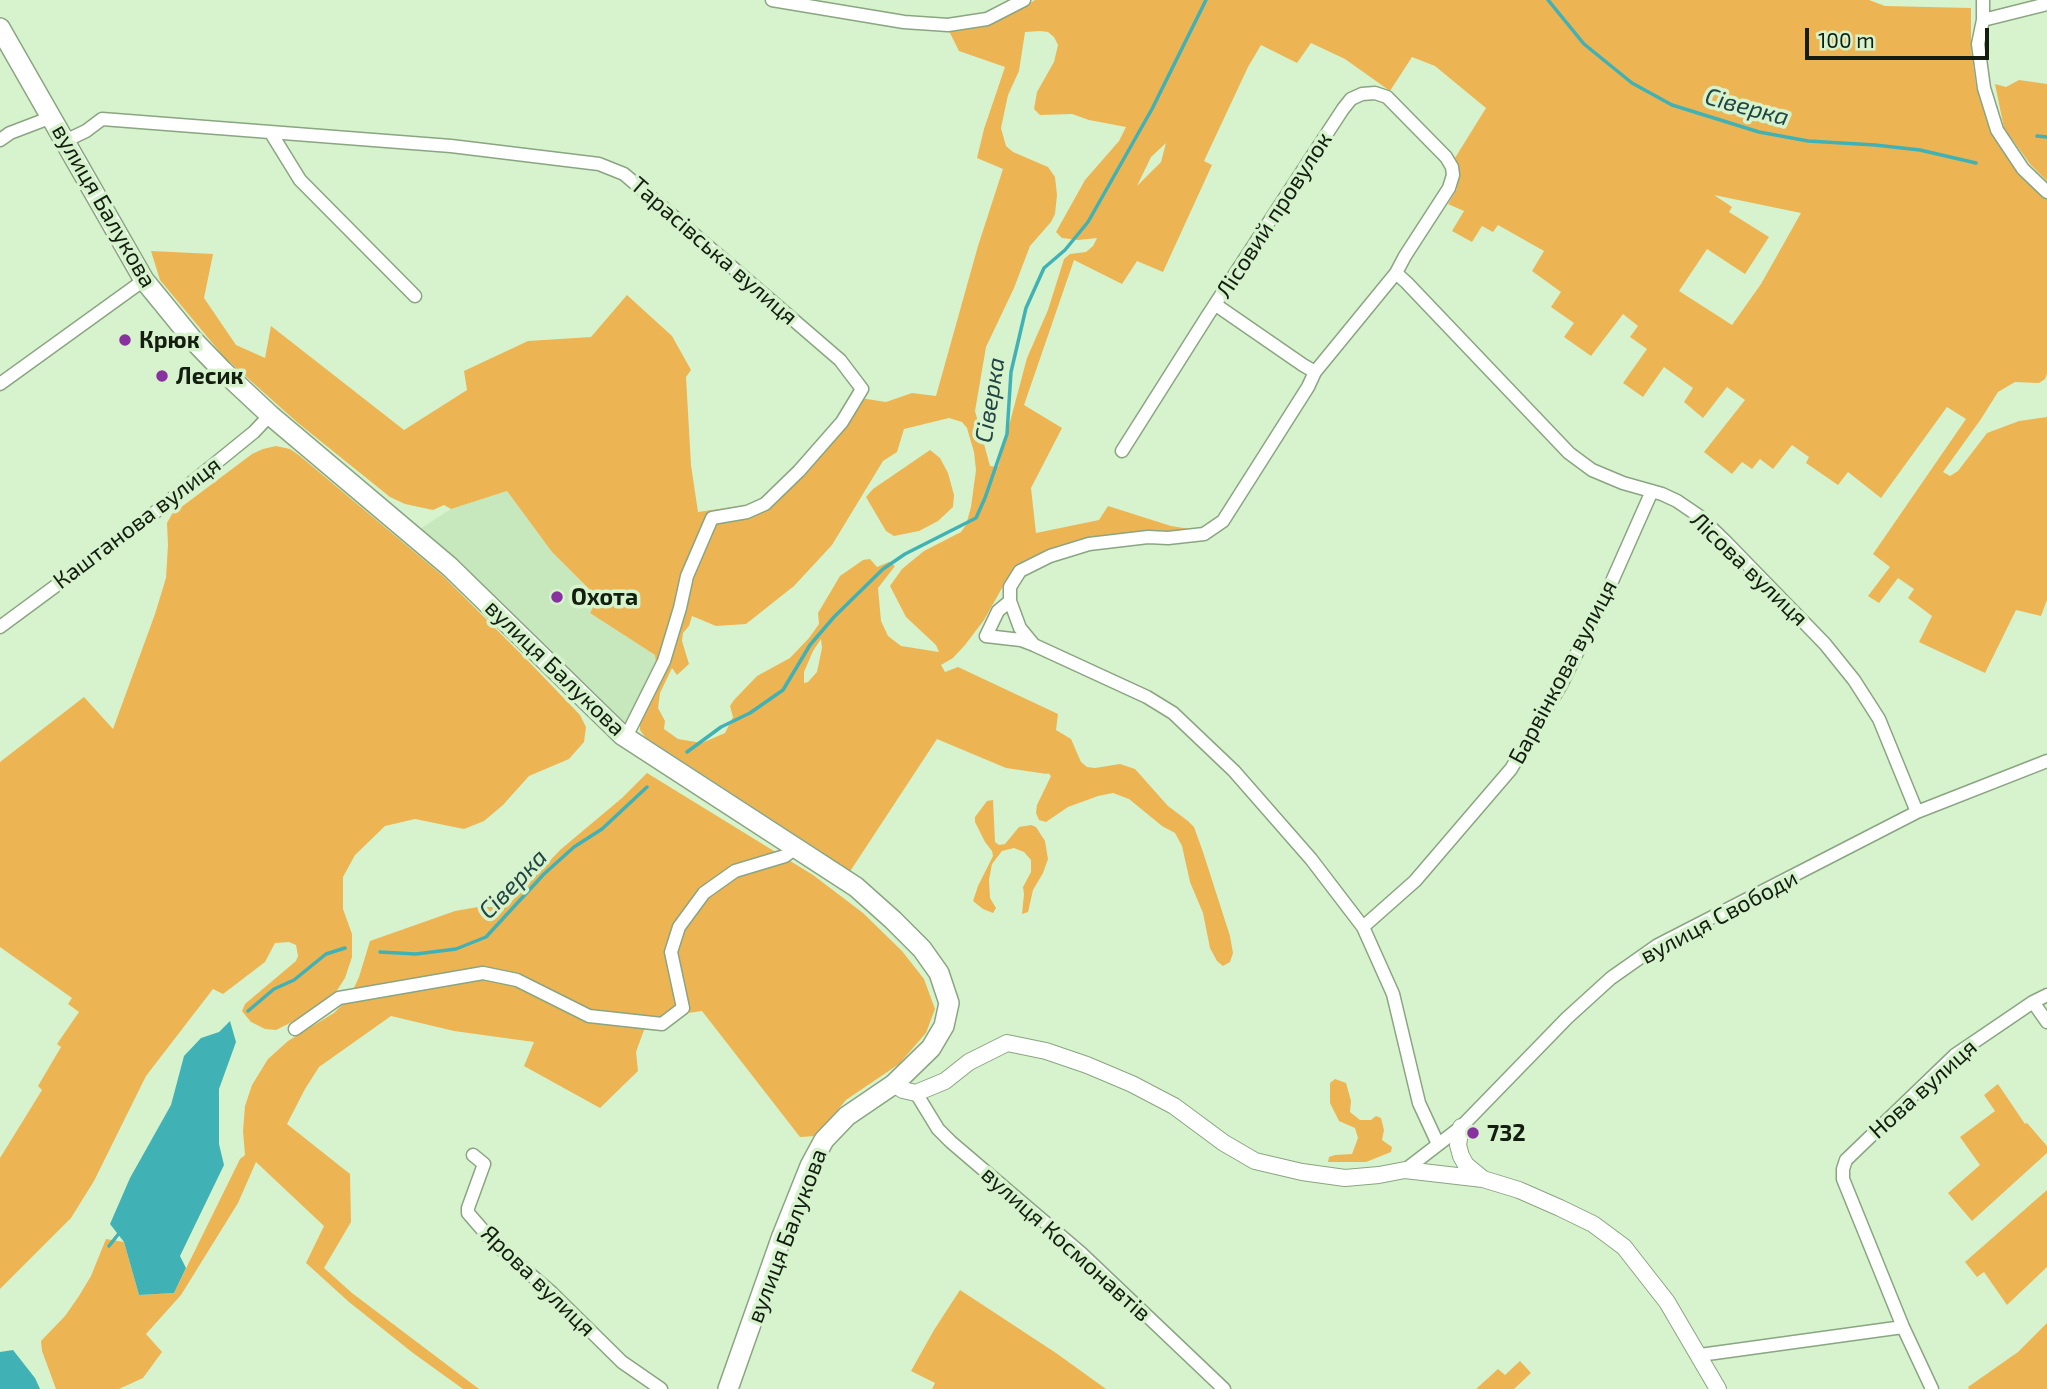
<!DOCTYPE html>
<meta charset="utf-8">
<style>
body{margin:0}
#map{position:relative;width:2047px;height:1389px;overflow:hidden;background:#d6f3cd;font-family:"Exo 2",sans-serif}
canvas{display:block}
.scale{position:absolute;left:1805px;top:28px;width:184px;height:32px;box-sizing:border-box;border:4px solid #141e10;border-top:0;padding-left:9px;font-size:21px;line-height:24px;white-space:nowrap;color:#141e10;-webkit-text-stroke:5px #d6f3cd;paint-order:stroke}
</style>
<div id="map">
<canvas width="2047" height="1389"></canvas>
<div class="scale">100 m</div>
</div>
<script>
const ctx = document.querySelector('canvas').getContext('2d');
ctx.lineJoin = 'round';
function paint(path, color) { ctx.fillStyle = color; ctx.fill(path, 'evenodd'); }
const shape = rows => new Path2D(rows.map(r => 'M' + r).join(''));
function stroke(path, color, width, dash) { ctx.strokeStyle = color; ctx.lineWidth = width; ctx.lineCap = dash ? 'butt' : 'round'; ctx.setLineDash(dash || []); ctx.stroke(path); }
function drawText(font, color, halo, rows, align = 'center') {
  ctx.font = font + ' "Exo 2",sans-serif'; ctx.lineWidth = 7; ctx.setLineDash([]); ctx.textBaseline = 'middle'; ctx.strokeStyle = halo; ctx.fillStyle = color; for (const [text, x, y, turn = 0] of rows) {
    ctx.save(); ctx.translate(x, y); ctx.rotate((+turn || 0) * Math.PI / 180); ctx.textAlign = isNaN(turn) ? turn : align; if (halo) ctx.strokeText(text, 0, 0); ctx.fillText(text, 0, 0); ctx.restore();
  }
}
paint(shape([
 [507,491,552,552,598,599,590,613,655,655,656,664,625,727,420,529,451,509]
]), '#c6e8bc');
paint(shape([
 [1035,0,1869,0,1885,6,1971,8,1971,48,1976,85,1992,132,2020,172,2047,199,2047,374,2045,379,2039,383,2015,382,1998,392,1981,419,1943,472,1950,476,1958,471,1987,433,2019,421,2047,417,2047,600,2041,616,2016,610,1985,673,1919,642,1932,616,1908,598,1914,589,1898,578,1879,603,1868,596,1890,567,1873,554,1966,419,1947,407,1881,498,1848,472,1838,485,1806,463,1809,457,1792,445,1773,469,1760,459,1752,469,1742,462,1732,474,1704,452,1745,400,1727,387,1703,418,1684,402,1693,388,1664,367,1643,397,1623,383,1647,349,1630,337,1638,326,1623,314,1591,356,1564,337,1574,323,1551,307,1561,292,1532,271,1544,251,1498,225,1493,232,1482,226,1472,242,1452,231,1464,211,1448,204,1457,189,1454,186,1457,164,1455,158,1486,108,1435,66,1412,57,1390,91,1345,59,1311,43,1297,63,1261,45,1248,67,1204,161,1212,165,1163,272,1137,261,1122,284,1074,260,1024,405,1062,428,1031,488,1036,533,1099,520,1108,506,1171,526,1202,531,1147,534,1017,567,1006,581,984,620,965,645,953,658,941,665,945,672,958,667,1058,714,1056,730,1071,739,1081,762,1087,767,1095,768,1120,764,1135,769,1168,806,1188,821,1194,827,1203,852,1230,936,1233,953,1230,962,1223,966,1217,961,1210,948,1203,913,1190,882,1182,846,1175,833,1162,826,1129,799,1113,793,1098,796,1068,807,1046,822,1039,820,1036,813,1037,805,1051,776,1048,773,1047,774,1006,768,937,739,849,873,825,854,645,737,640,730,640,720,664,670,656,664,655,655,590,613,598,598,552,552,507,491,451,509,444,505,433,510,405,504,390,497,298,423,224,357,160,280,151,251,213,254,204,298,236,345,265,358,271,326,404,430,467,390,464,371,528,341,591,337,627,295,672,336,691,370,686,377,691,465,698,512,753,504,760,501,832,426,854,397,886,402,912,393,936,396,978,246,1003,169,977,158,984,129,1005,67,959,51,948,29,1027,5],
 [1040,31,1048,32,1054,37,1058,45,1054,62,1037,92,1034,109,1040,115,1072,114,1089,120,1126,127,1119,141,1085,180,1056,232,1062,238,1078,240,1097,238,1093,246,1086,252,1070,254,1064,259,1048,310,1027,358,998,467,990,466,975,411,986,347,1014,288,1030,246,1051,222,1055,214,1057,195,1055,177,1048,167,1013,152,1006,146,1001,128,1008,95,1019,71,1025,32],
 [1166,143,1161,162,1137,186,1151,157],
 [1714,195,1801,213,1761,284,1732,325,1679,291,1707,249,1745,274,1769,237,1729,212,1732,207],
 [949,418,962,422,967,428,974,452,976,470,971,507,966,525,961,532,924,551,902,569,890,586,906,617,936,645,939,652,901,646,888,636,881,621,878,588,895,566,889,562,877,567,870,559,863,560,840,576,818,613,819,624,809,638,790,658,757,676,734,700,730,706,733,717,725,733,702,743,678,739,664,729,665,721,658,708,660,693,672,668,677,675,689,664,682,641,683,633,689,626,692,616,716,626,746,624,794,586,832,545,883,461,897,452,904,429],
 [821,639,822,648,817,672,808,682,804,683,804,672,813,651],
 [2019,80,2047,84,2047,181,2030,164,2004,128,1995,84,2006,87],
 [276,446,290,449,300,456,443,576,531,664,580,715,586,727,584,742,569,759,529,776,503,805,484,821,464,829,415,819,385,826,355,855,343,877,343,909,352,934,352,957,345,978,334,995,306,1015,276,1030,265,1029,251,1022,242,1011,245,1004,296,961,298,956,296,945,289,942,275,943,265,962,223,994,213,989,146,1076,94,1181,71,1218,0,1289,0,1158,42,1090,38,1086,61,1047,57,1044,79,1012,68,1004,72,998,0,947,0,762,84,697,113,729,155,614,166,578,168,545,167,523,172,514,252,454,263,449],
 [930,450,940,458,948,473,954,495,953,507,938,521,919,531,894,536,886,531,866,497,873,489],
 [647,773,813,875,863,913,902,951,924,979,935,1009,926,1033,899,1064,846,1100,816,1136,800,1137,702,1011,660,1017,644,1030,636,1052,638,1071,600,1108,524,1066,534,1042,454,1031,391,1016,319,1067,305,1089,287,1124,350,1174,351,1222,324,1268,352,1293,479,1389,463,1389,413,1353,349,1302,306,1263,324,1226,256,1162,238,1203,181,1295,146,1334,162,1352,143,1378,119,1389,56,1389,42,1351,41,1341,65,1316,79,1296,91,1276,106,1239,124,1242,139,1295,174,1293,240,1159,245,1155,243,1131,245,1106,252,1085,268,1059,288,1041,334,1013,350,997,359,977,370,941,455,911,478,907,498,907,512,901,560,850,622,798],
 [993,800,995,842,999,845,1005,844,1019,827,1031,825,1036,827,1045,841,1048,859,1043,873,1033,890,1028,912,1022,914,1024,894,1023,887,1031,872,1031,860,1024,852,1014,848,1002,851,992,864,989,880,990,898,996,908,993,913,983,909,973,901,978,886,993,856,992,851,985,842,975,822,975,817,987,801],
 [1335,1079,1346,1083,1351,1101,1350,1112,1360,1120,1371,1120,1376,1116,1381,1118,1384,1130,1382,1140,1392,1147,1391,1152,1366,1162,1328,1162,1329,1157,1335,1155,1352,1154,1358,1138,1355,1128,1339,1121,1330,1103,1330,1083],
 [1998,1084,2025,1124,2027,1123,2047,1146,2047,1153,1972,1221,1948,1193,1980,1165,1960,1137,1995,1111,1984,1095],
 [2047,1190,2047,1267,2007,1305,1984,1272,1977,1277,1965,1262],
 [960,1290,1056,1353,1106,1389,932,1389,935,1383,911,1371,934,1330],
 [2047,1323,2047,1389,1969,1389,1968,1387,2018,1352],
 [1520,1361,1531,1373,1514,1389,1476,1389,1498,1369,1505,1375]
]), '#edb454');
paint(shape([
 [230,1021,236,1042,219,1089,219,1144,224,1165,180,1256,186,1268,174,1293,139,1295,124,1242,110,1224,130,1178,171,1105,184,1056,201,1038,219,1032],
 [13,1350,35,1378,40,1389,0,1389,0,1352]
]), '#40b2b6');
stroke(shape([
 [1548,0,1584,44,1632,83,1672,105,1759,132,1808,141,1875,145,1920,150,1976,163],
 [2037,136,2047,137],
 [687,752,721,727,750,713,783,690,810,645,834,617,883,569,905,554,976,518,985,498,1007,434,1011,372,1026,308,1044,268,1065,250,1088,222,1152,109,1206,0],
 [380,952,416,954,456,949,486,937,544,874,574,847,602,829,647,787],
 [248,1011,274,989,294,980,326,954,345,948],
 [109,1246,120,1232]
]), '#40b2b6', 3.5);
const minor = shape([
 [772,0,904,22,948,25,987,19,1024,0],
 [1983,0,1983,20,1978,44,1984,88,1997,130,2023,169,2047,192],
 [1983,20,2047,4],
 [271,133,300,180,415,296],
 [0,140,10,133,52,117],
 [65,141,86,131,102,119,451,146,599,164,624,174,840,360,862,389,842,422,799,471,765,504,747,512,712,518,687,576,680,608,664,661,629,731,622,735],
 [1396,273,1407,283,1569,453,1592,470,1623,483,1662,494,1677,501,1699,516,1725,541,1825,644,1854,680,1879,719,1917,812],
 [1216,305,1303,365,1315,372],
 [0,384,144,280],
 [1010,601,1010,587,1020,571,1050,556,1089,544,1148,537,1168,538,1204,534,1223,521,1308,387,1315,372,1396,273,1405,256,1449,188,1453,175,1452,167,1446,157,1387,97,1375,93,1362,94,1351,99,1343,109,1208,315,1122,451],
 [0,627,153,514,254,432,270,415],
 [1034,645,1020,628,1010,601,998,611,986,636,1021,640,1034,645,1147,697,1173,713,1234,771,1311,859,1363,927,1393,994,1419,1103,1438,1144],
 [1363,927,1415,881,1511,769,1561,685,1609,588,1652,491],
 [2033,1002,2047,1022],
 [295,1029,339,998,483,973,517,980,589,1016,662,1024,683,1008,671,952,679,927,704,893,735,871,785,856,797,847],
 [916,1093,938,1129,951,1142,1081,1253,1224,1389],
 [473,1155,484,1164,468,1208,468,1213,494,1243,552,1293,622,1362,661,1389],
 [1405,1170,1461,1127,1567,1018,1611,978,1658,945,1917,812,2047,761],
 [1700,1355,1903,1327],
 [1932,1389,1903,1327,1843,1179,1843,1169,1846,1160,1955,1055,2033,1002,2047,995]
]);
const tertiary = shape([
 [894,1084,903,1090,916,1093,945,1081,969,1062,1007,1043,1046,1051,1087,1065,1132,1084,1174,1106,1224,1143,1255,1161,1302,1172,1345,1178,1379,1175,1405,1170,1483,1179,1519,1190,1560,1208,1593,1224,1624,1247,1667,1302,1718,1389],
 [1461,1127,1458,1145,1461,1156,1466,1165,1483,1179]
]);
const secondary = shape([
 [0,28,144,280,193,340,223,371,270,415,450,567,622,735,856,887,893,920,922,949,939,973,949,1003,944,1026,931,1048,894,1084,847,1116,824,1140,810,1166,782,1236,728,1389]
]);
stroke(minor, '#8aa581', 15);
stroke(tertiary, '#8aa581', 18);
stroke(secondary, '#8aa581', 22);
stroke(minor, '#fff', 12);
stroke(tertiary, '#fff', 16);
stroke(secondary, '#fff', 19);
for (const [x, y, r, color] of [
 [125,340,7,"#88329f"],
 [162,376,7,"#88329f"],
 [557,597,7,"#88329f"],
 [1473,1133,7,"#88329f"]
]) { const dot = new Path2D(); dot.arc(x, y, r, 0, 2 * Math.PI); ctx.fillStyle = color; ctx.fill(dot); stroke(dot, '#d6f3cd', 2.5); }
drawText('23px', '#141e10', '#d6f3cd', [
 ["вулиця Балукова",104,206,60],
 ["Лісовий провулок",1274,215,-57],
 ["Тарасівська вулиця",714,251,41],
 ["Каштанова вулиця",137,523,-37],
 ["Лісова вулиця",1749,569,44],
 ["вулиця Балукова",555,668,44],
 ["Барвінкова вулиця",1563,672,-62],
 ["вулиця Свободи",1719,917,-28],
 ["Нова вулиця",1923,1089,-42],
 ["вулиця Балукова",787,1236,-69],
 ["вулиця Космонавтів",1066,1244,42],
 ["Ярова вулиця",538,1281,44]
]);
drawText('bold 23px', '#141e10', '#d6f3cd', [
 ["Крюк",139,340],
 ["Лесик",176,376],
 ["Охота",571,597],
 ["732",1487,1133]
], 'left');
drawText('italic 24px', '#224445', '#d6f3cd', [
 ["Сіверка",1747,107,15],
 ["Сіверка",990,400,-81],
 ["Сіверка",513,884,-46]
]);
</script>
